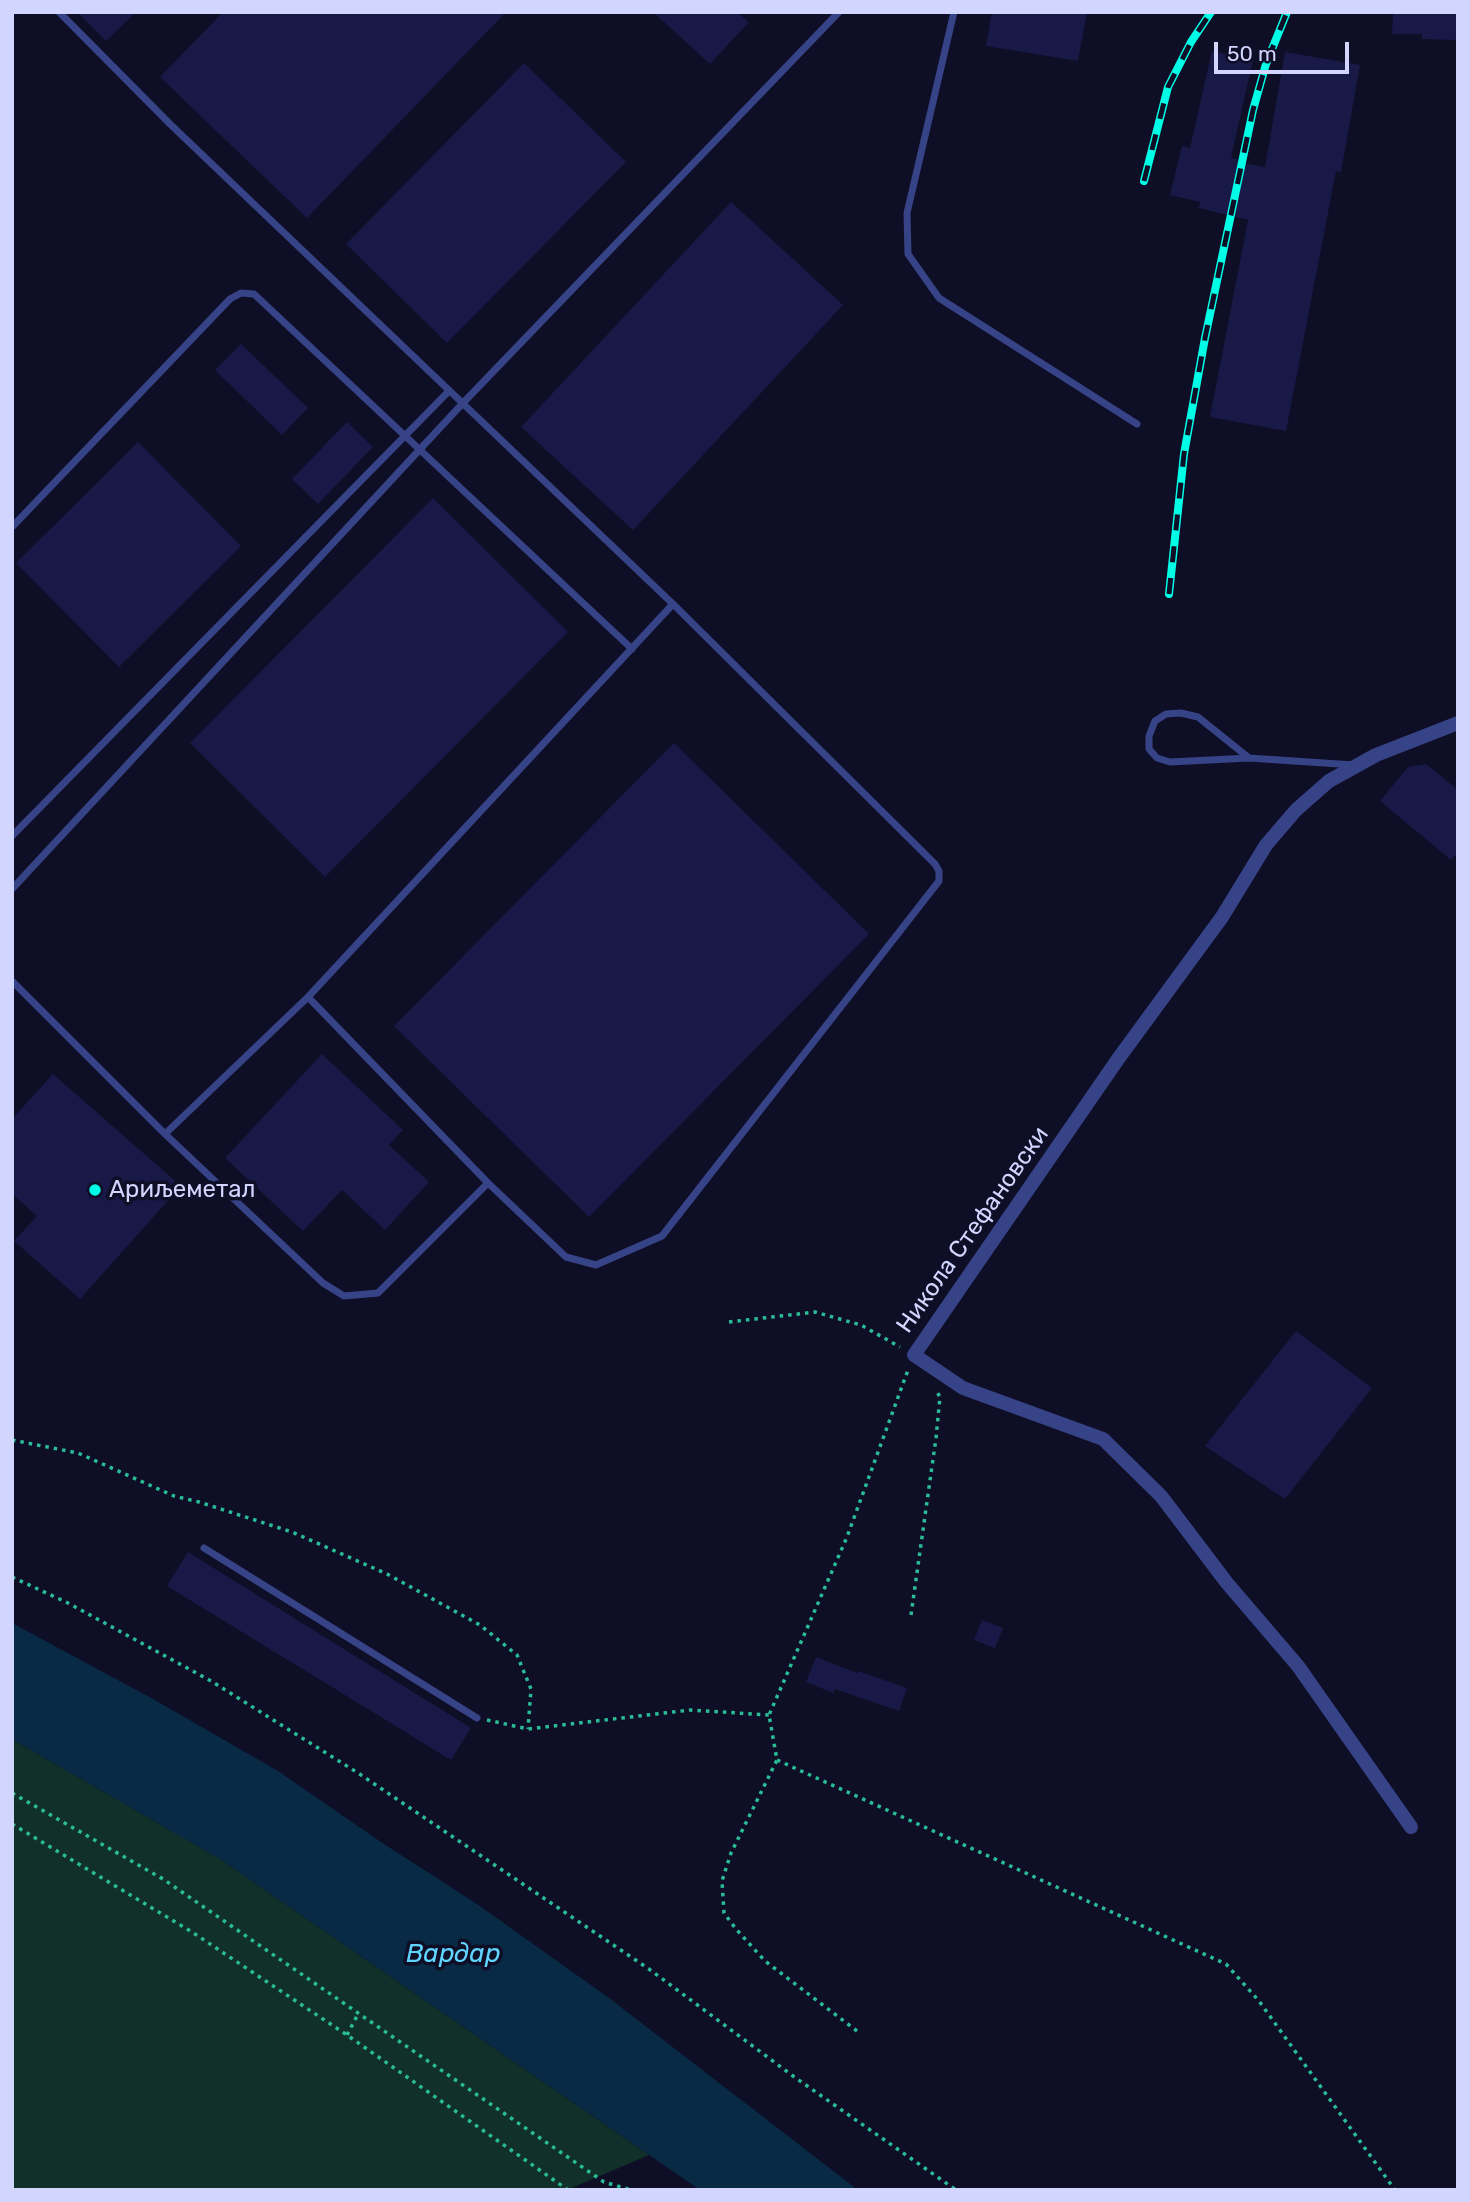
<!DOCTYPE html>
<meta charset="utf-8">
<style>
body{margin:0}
#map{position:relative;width:1470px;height:2202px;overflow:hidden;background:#0e0e26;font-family:Rubik,sans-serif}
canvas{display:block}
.frame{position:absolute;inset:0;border:14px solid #d2d6ff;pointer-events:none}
.scale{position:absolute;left:1214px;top:42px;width:135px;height:32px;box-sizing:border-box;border:4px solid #d2d6ff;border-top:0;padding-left:9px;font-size:21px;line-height:24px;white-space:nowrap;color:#d2d6ff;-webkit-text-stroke:5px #0e0e26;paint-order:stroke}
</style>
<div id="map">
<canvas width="1470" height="2202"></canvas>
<div class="frame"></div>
<div class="scale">50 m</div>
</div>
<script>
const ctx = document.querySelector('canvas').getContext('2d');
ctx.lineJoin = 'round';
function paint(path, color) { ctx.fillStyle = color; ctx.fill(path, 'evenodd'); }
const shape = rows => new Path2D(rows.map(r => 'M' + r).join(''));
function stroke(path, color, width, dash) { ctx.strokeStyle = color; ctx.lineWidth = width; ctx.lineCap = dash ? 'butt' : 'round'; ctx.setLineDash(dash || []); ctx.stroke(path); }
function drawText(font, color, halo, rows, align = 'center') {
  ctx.font = font + ' Rubik,sans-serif'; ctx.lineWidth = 7; ctx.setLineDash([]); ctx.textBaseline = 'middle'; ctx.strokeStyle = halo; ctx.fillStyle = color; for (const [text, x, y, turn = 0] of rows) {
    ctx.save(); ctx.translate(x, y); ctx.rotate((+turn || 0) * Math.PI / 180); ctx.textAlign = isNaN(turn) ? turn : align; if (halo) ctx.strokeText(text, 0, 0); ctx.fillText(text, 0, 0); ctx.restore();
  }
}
paint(shape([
 [12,1739,220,1859,649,2155,567,2190,12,2190]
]), '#113029');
paint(shape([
 [12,1623,153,1699,278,1771,381,1842,477,1904,609,1998,858,2190,700,2190,220,1859,12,1739]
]), '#082a45');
paint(shape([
 [77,12,136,12,106,41],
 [223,12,506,12,307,218,160,77],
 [653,12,737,12,749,22,710,64],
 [992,12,1087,12,1078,61,986,46],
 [1393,12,1458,12,1458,40,1422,39,1422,34,1392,34],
 [1212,51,1253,60,1231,158,1238,159,1237,162,1265,167,1285,52,1360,65,1341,172,1336,171,1286,431,1210,417,1248,220,1199,208,1200,202,1170,195,1182,146,1190,148],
 [524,63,626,162,447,343,346,244],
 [731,202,843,305,633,530,521,427],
 [241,344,308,408,282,435,215,370],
 [347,422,373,447,318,504,292,479],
 [138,442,241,546,119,667,16,563],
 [433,498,568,632,325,877,190,743],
 [674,743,869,934,589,1217,394,1026],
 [1426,764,1458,790,1458,852,1451,860,1380,801,1408,767],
 [322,1054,403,1130,389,1145,429,1182,385,1230,342,1190,303,1231,225,1158],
 [53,1074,181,1186,80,1299,14,1241,37,1216,12,1194,12,1119],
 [1296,1331,1372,1388,1285,1499,1205,1446],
 [188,1552,471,1728,451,1760,167,1586],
 [982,1620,1003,1628,995,1648,974,1640],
 [816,1657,857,1673,858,1671,907,1688,899,1711,835,1689,833,1693,806,1682]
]), '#191947');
stroke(shape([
 [729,1322,815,1312,861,1325,900,1347],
 [12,1440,78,1453,174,1496,199,1502,292,1532,387,1574,480,1625,517,1655,531,1689,528,1729],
 [12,1577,68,1603,211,1681,358,1773,649,1969,793,2076,956,2190],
 [911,1615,936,1438,940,1397,936,1390],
 [487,1720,528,1729,690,1710,769,1715],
 [777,1760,1226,1964,1259,2001,1395,2190],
 [12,1793,163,1879,604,2182,631,2190],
 [12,1824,192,1932,347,2035,568,2190],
 [857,2031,765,1961,736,1929,724,1913,722,1881,731,1853,777,1760,769,1715,847,1537,908,1370],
 [347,2035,358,2014]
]), '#2abc96', 3.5, [3.5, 5]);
stroke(shape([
 [59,12,170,124,673,604,308,997,165,1134],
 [954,12,907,213,908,254,939,298,1137,424],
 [12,527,230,299,241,293,254,294,632,649],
 [1249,758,1170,762,1157,758,1149,749,1149,736,1155,721,1166,714,1181,713,1198,717,1249,758,1354,765],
 [12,836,448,392],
 [12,889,462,404,839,12],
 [12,981,165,1134,323,1283,344,1296,378,1293,488,1183],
 [308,997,488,1183,566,1257,596,1265,662,1236,939,881,939,871,935,864,673,604],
 [204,1548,477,1718]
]), '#374387', 7);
stroke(shape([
 [1411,1827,1298,1666,1227,1583,1161,1496,1103,1439,963,1388,914,1355,1118,1059,1222,917,1266,845,1296,810,1329,781,1376,755,1458,723]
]), '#374387', 14);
const rail = shape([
 [1144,181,1168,87,1191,42,1211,12],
 [1169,594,1184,454,1205,338,1253,110,1266,64,1287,12]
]);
stroke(rail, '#00fde5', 8);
stroke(rail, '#0e0e26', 5, [16]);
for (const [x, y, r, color] of [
 [95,1190,7,"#00fde5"]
]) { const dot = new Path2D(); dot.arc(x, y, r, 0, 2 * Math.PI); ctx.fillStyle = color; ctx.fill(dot); stroke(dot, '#0e0e26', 2.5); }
drawText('24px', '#d2d6ff', '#0e0e26', [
 ["Ариљеметал",109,1190]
], 'left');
drawText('24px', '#d2d6ff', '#0e0e26', [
 ["Никола Стефановски",973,1230,-55]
]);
drawText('italic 26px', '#60d4ff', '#0e0e26', [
 ["Вардар",453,1954]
]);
</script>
